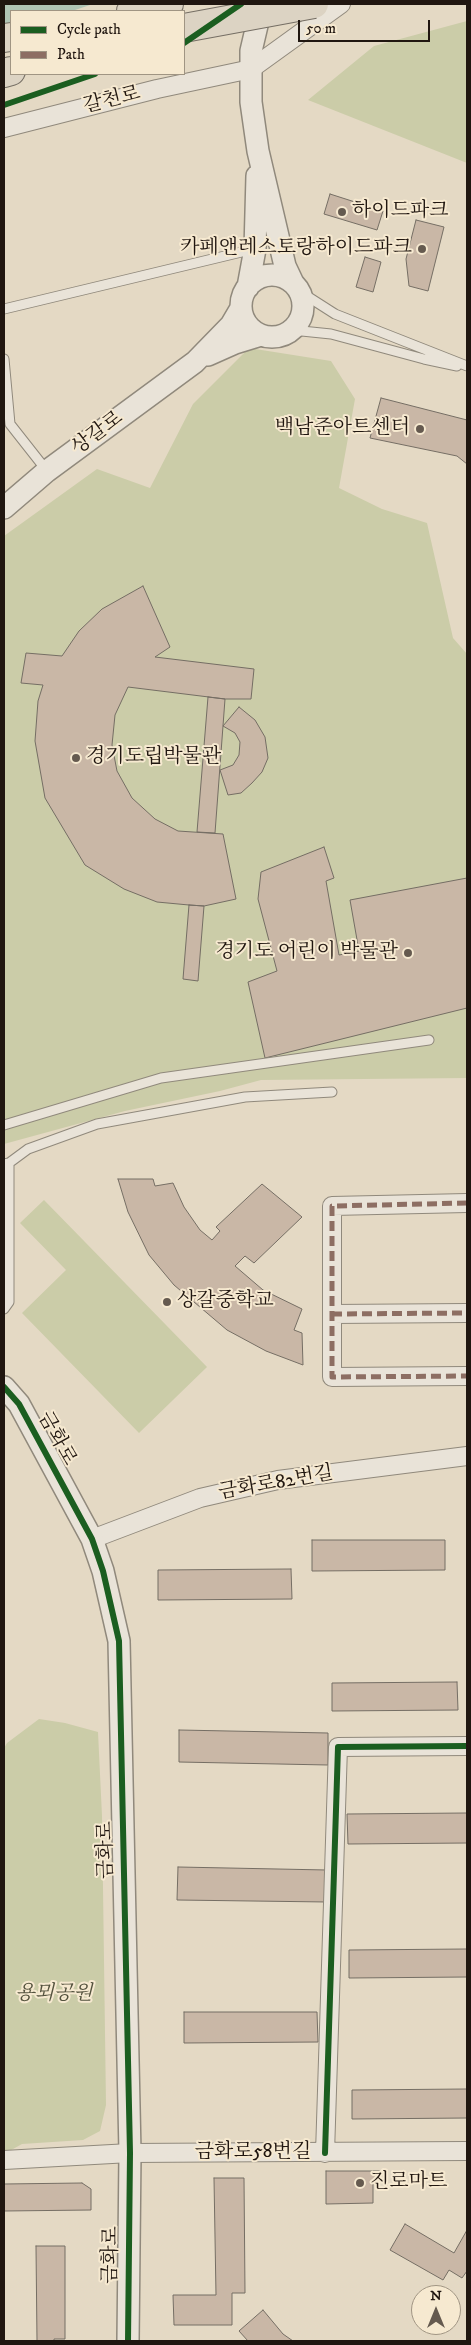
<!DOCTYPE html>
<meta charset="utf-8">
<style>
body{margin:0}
#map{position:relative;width:471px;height:2345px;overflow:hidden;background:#e4d9c4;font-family:"IM FELL DW Pica",serif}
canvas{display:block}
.frame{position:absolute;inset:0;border:5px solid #201610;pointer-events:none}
.legend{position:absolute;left:10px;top:10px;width:175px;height:65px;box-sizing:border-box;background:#f6e9d0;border:1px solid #a09583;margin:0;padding:6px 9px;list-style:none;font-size:15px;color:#201610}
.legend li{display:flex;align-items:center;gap:10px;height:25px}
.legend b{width:25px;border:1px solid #a09583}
.north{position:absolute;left:411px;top:2285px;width:50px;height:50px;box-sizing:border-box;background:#f6e9d0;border:1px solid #a09583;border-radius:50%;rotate:0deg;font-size:14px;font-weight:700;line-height:20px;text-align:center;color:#201610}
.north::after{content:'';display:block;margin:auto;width:18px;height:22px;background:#655a4f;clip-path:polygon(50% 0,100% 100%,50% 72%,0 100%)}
.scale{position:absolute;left:298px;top:20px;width:132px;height:22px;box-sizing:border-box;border:2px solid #201610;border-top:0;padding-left:6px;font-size:15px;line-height:18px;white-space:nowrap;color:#201610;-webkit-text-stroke:4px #f6e9d0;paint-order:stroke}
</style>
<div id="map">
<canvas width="471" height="2345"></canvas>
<div class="frame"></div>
<ul class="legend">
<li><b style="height:6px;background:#1b5e20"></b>Cycle path</li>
<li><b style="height:6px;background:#8d6e63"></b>Path</li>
</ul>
<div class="north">N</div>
<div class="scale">50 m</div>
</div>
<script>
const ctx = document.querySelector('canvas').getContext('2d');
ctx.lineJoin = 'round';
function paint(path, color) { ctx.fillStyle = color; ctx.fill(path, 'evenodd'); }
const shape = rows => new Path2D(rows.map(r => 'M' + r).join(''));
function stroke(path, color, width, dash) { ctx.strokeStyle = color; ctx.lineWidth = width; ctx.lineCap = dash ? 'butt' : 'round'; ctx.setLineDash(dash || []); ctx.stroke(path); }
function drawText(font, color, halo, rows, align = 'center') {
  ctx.font = font + ' "IM FELL DW Pica","Noto Serif KR",serif'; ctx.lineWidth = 4; ctx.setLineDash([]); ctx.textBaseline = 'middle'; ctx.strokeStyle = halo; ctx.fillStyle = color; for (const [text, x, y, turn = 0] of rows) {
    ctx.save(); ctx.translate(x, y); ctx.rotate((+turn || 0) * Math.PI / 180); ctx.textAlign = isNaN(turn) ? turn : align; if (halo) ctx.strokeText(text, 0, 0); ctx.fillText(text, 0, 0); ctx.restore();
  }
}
paint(shape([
 [467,21,467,163,308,100,374,46],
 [249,348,331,361,355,399,339,488,382,509,427,523,453,638,467,654,467,1078,261,1080,220,1091,125,1111,4,1144,4,536,97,469,150,488,193,404],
 [44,1200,207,1367,139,1433,22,1313,66,1270,20,1223],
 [39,1719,65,1723,98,1732,102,1816,106,2105,100,2131,83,2140,22,2144,4,2154,4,1748,7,1743]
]), '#cbcca8');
paint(shape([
 [4,4,93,4,72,11,11,11,11,30,4,32]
]), '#b1c5b5');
const building = shape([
 [330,194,383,211,377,230,324,214,330,194],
 [416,220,444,227,428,291,409,286,406,259,416,220],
 [365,257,381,262,373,292,356,287,365,257],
 [381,398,467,420,467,464,457,456,370,438,381,398],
 [143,586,170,647,155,657,254,669,251,699,225,699,128,687,115,715,112,745,117,771,132,798,155,819,178,831,223,834,236,899,204,906,189,905,157,902,124,889,85,865,45,798,35,741,38,701,43,685,21,683,26,653,62,656,79,631,102,609,143,586],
 [208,697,225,699,215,833,197,832,208,697],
 [239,707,255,720,265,737,268,758,262,772,252,783,241,793,228,795,220,770,233,765,239,755,240,742,235,733,223,726,239,707],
 [324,847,334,878,326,881,339,955,359,951,350,900,467,878,467,1008,265,1058,248,982,277,971,258,899,261,872,324,847],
 [189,905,204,906,198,981,183,979,189,905],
 [118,1179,153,1179,155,1186,173,1183,184,1207,200,1230,212,1240,220,1231,216,1227,262,1184,302,1217,254,1263,245,1256,235,1266,263,1290,302,1309,294,1330,302,1333,303,1365,266,1351,227,1330,174,1285,149,1255,128,1212,118,1179],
 [312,1540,445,1540,445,1570,312,1571,312,1540],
 [291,1569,292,1599,158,1600,158,1570,291,1569],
 [457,1682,458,1710,332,1711,332,1683,457,1682],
 [179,1730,328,1733,328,1765,179,1762,179,1730],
 [467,1813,467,1843,348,1844,347,1814,467,1813],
 [178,1867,327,1870,327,1902,177,1900,178,1867],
 [467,1949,467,1977,349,1978,349,1950,467,1949],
 [184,2012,317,2012,318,2042,184,2043,184,2012],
 [467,2089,467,2118,352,2119,352,2090,467,2089],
 [326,2171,380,2171,380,2183,373,2183,373,2203,326,2204,326,2171],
 [214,2178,244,2178,245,2293,232,2293,232,2325,174,2325,173,2295,216,2295,214,2178],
 [82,2183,91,2189,91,2210,4,2211,4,2184,82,2183],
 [405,2224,454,2253,467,2230,467,2271,462,2278,449,2270,443,2280,390,2250,405,2224],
 [36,2246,65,2246,65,2339,54,2339,54,2341,37,2341,36,2246],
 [263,2310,283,2334,293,2341,248,2341,239,2331,263,2310]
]);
paint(building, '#c9b7a6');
stroke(building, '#756e64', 1);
const service = shape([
 [299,291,335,314,467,366],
 [4,309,254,249],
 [292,330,331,334,424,359,457,366],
 [4,359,10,424,47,471],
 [4,1125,161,1078,429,1040],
 [4,1164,9,1163,28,1149,97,1124,245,1097,332,1092],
 [4,1309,9,1302,9,1163]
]);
const minor = shape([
 [4,128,157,89,251,69,341,4],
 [467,1203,332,1206,332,1377,467,1376],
 [332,1314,467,1313],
 [92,1539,200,1498,278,1480,467,1456],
 [325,2153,338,1747,467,1746],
 [4,2160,130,2153,467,2151]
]);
const tertiary = shape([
 [262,4,251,51,251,102,258,151,285,266,293,283],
 '241 306a31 31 0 1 1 62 0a31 31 0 1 1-62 0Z',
 [248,287,255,249,257,176],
 [208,355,235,343,261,335],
 [4,508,47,471,195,362,231,325,241,308],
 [4,1387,19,1404,92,1539,103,1571,119,1641,130,2153,128,2341]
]);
const trunk = shape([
 [131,11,169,4],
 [4,38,11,37],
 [4,73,11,71]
]);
stroke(service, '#90897c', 11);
stroke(minor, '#90897c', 20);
stroke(tertiary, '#90897c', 24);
stroke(trunk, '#756e64', 30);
stroke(service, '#e9e3d8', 9);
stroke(minor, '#e9e3d8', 18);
stroke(tertiary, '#e9e3d8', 21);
stroke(trunk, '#dcd3c3', 28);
const trunkBridge = shape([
 [184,28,314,4]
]);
stroke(trunkBridge, '#756e64', 30, []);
stroke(trunkBridge, '#dcd3c3', 28);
stroke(shape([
 [467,1203,332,1206,332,1377,467,1376],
 [332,1314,467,1313]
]), '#8d6e63', 5, [10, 5]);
stroke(shape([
 [184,43,241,4],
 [4,105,95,74],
 [4,1387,19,1404,92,1539,103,1571,119,1641,130,2153,128,2341],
 [325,2153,338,1747,467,1746]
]), '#1b5e20', 6);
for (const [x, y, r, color] of [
 [342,212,5,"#655a4f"],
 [422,249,5,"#655a4f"],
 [420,429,5,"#655a4f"],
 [76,758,5,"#655a4f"],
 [408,953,5,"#655a4f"],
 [167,1302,5,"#655a4f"],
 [360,2183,5,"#655a4f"]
]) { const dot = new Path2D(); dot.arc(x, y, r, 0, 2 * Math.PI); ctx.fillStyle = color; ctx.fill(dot); stroke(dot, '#f6e9d0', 2); }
drawText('20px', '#201610', '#f6e9d0', [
 ["갈천로",112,101,-14],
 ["상갈로",98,434,-37],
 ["금화로",56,1439,61],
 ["금화로82번길",276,1484,-10],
 ["금화로",107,1850,-91],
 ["금화로58번길",253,2153],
 ["금화로",112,2255,-89]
]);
drawText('20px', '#201610', '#f6e9d0', [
 ["하이드파크",352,212],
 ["카페앤레스토랑하이드파크",412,249,"right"],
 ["백남준아트센터",410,429,"right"],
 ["경기도립박물관",86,758],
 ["경기도 어린이 박물관",398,953,"right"],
 ["상갈중학교",177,1302],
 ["진로마트",370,2183]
], 'left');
drawText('italic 20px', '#54523e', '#f6e9d0', [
 ["용뫼공원",54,1995]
]);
</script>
